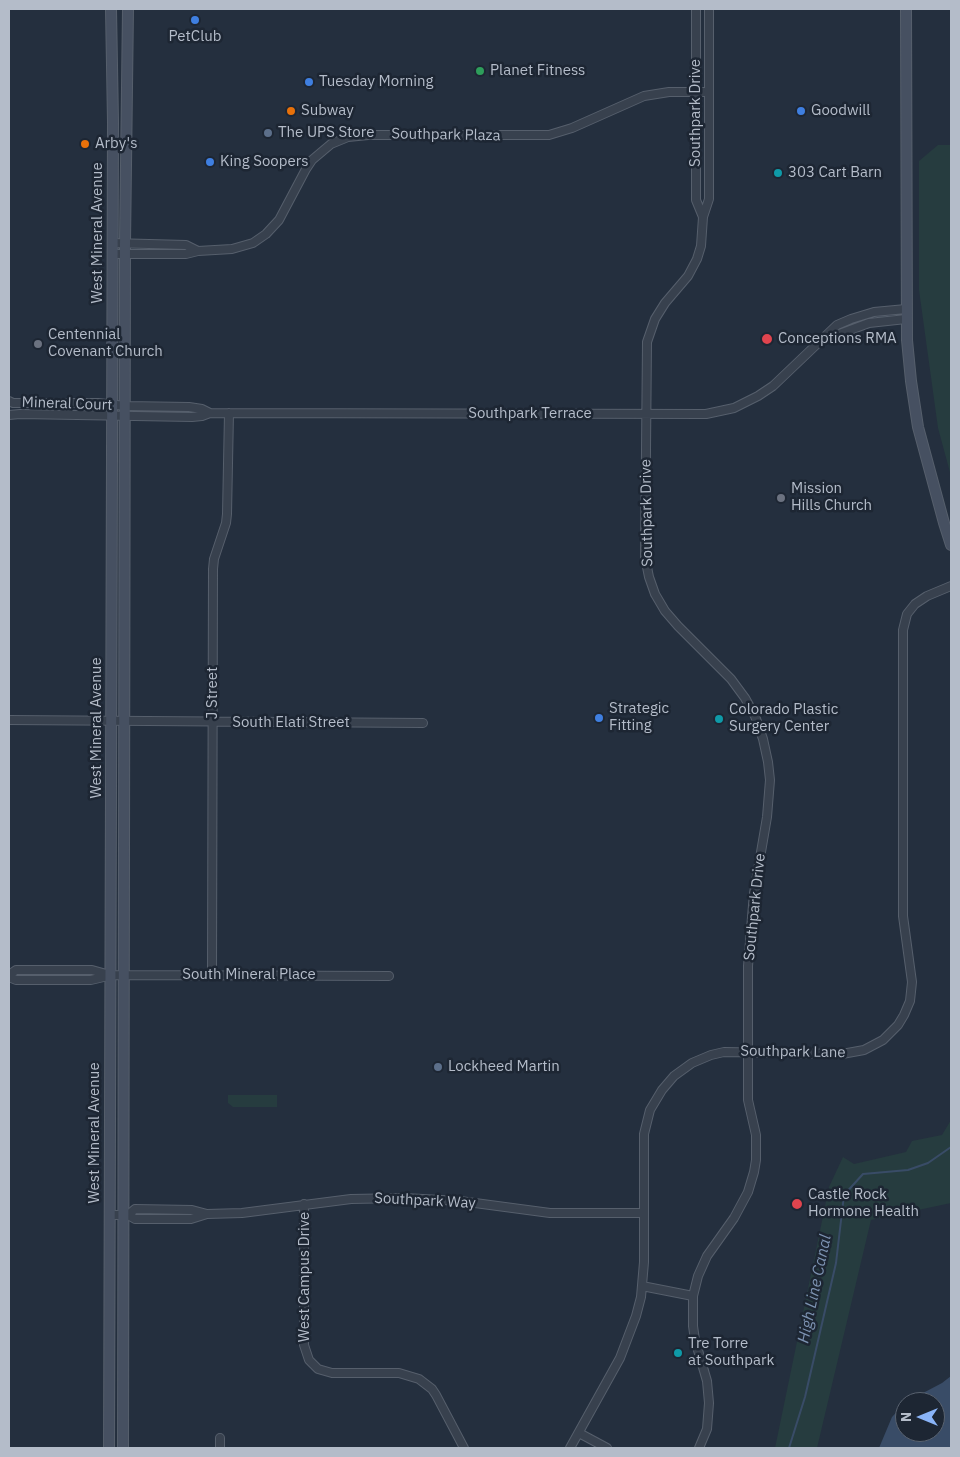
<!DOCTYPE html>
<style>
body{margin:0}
#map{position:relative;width:960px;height:1457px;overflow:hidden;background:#242f3e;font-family:"IBM Plex Sans",sans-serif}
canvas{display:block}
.frame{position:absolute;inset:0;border:10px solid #b4bcc9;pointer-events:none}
.north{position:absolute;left:895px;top:1392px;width:50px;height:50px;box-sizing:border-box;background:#1d2633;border:1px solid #59626f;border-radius:50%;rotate:270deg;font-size:14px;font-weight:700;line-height:20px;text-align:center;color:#b4bcc9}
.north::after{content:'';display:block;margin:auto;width:18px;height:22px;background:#8ab4f8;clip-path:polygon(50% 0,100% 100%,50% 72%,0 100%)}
</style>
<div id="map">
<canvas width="960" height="1457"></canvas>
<div class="frame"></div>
<div class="north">N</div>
</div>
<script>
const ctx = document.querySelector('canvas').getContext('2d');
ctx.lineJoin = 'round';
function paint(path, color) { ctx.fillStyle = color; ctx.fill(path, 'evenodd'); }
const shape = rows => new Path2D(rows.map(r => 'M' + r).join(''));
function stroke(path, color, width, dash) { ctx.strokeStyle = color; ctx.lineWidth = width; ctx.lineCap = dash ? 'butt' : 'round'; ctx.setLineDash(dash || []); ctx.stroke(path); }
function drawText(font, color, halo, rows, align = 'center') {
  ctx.font = font + ' "IBM Plex Sans",sans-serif'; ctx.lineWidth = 5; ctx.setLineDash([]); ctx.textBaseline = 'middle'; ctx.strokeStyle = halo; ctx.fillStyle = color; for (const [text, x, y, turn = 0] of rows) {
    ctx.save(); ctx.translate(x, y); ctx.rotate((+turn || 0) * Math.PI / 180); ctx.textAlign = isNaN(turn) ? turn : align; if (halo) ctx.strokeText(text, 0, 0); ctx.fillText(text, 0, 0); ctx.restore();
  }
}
paint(shape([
 [938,145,951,145,951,476,938,428,919,290,919,161],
 [228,1095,277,1095,277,1107,233,1107,228,1103],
 [951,1120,951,1203,871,1220,817,1448,775,1448,829,1187,843,1157,854,1164,906,1152,912,1141,942,1135]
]), '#263c3f');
paint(shape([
 [951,1376,951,1448,879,1448,892,1417,905,1403,905,1432,935,1432,935,1402,906,1402,942,1383]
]), '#394c67');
stroke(shape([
 [789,1448,805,1397,836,1263,844,1195,863,1174,908,1170,928,1163,951,1147]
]), '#394c67', 2);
const street = shape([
 [696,9,696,200,703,217],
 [112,243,186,245,198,251],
 [112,254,186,254,198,251,232,249,253,243,266,234,279,220,306,169,312,160,331,144,348,137,368,135,549,135,572,128,644,96,669,92,708,92],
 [824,338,834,336,869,323,906,319],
 [9,401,13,403,98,403,126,406,189,407,202,409,210,413],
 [9,415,20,414,192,417,202,416,210,413,706,414,734,408,758,396,773,386,837,325,851,319,874,312,906,309],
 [9,720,423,723],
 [9,975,16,970,92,970,110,975,389,976],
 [212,975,213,569,214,559,226,523,227,514,229,413],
 [9,977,16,980,91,980,108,976],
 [304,1204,304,1345,309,1360,318,1369,332,1373,399,1373,419,1379,432,1389,436,1395,464,1448],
 [109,1215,128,1215,135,1219,191,1219,207,1214,242,1213,351,1199,404,1198,460,1201,550,1213,644,1213],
 [128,1215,135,1209,192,1210,207,1214],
 [642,1286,693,1296],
 [579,1433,607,1448],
 [220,1448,220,1438],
 [570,1448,620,1358,636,1316,641,1297,644,1262,644,1134,650,1110,662,1090,674,1076,692,1063,711,1055,724,1052,842,1054,864,1050,883,1040,898,1025,904,1015,910,1001,912,982,903,916,903,630,907,614,915,604,927,596,951,586],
 [699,1448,707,1429,709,1403,707,1381,695,1340,693,1326,693,1296,698,1276,707,1256,734,1218,748,1192,754,1172,756,1160,756,1135,748,1100,748,966,754,893,767,817,770,780,768,762,763,739,755,716,745,698,731,679,678,626,665,611,655,594,649,577,645,557,647,342,655,319,665,303,688,276,697,259,701,246,703,217,709,199,709,9]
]);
const secondary = shape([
 [906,9,907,340,911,381,918,427,944,523,951,545],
 [109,1448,113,122,111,9],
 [123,1448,125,243,128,9]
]);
stroke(street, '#565f6c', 10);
stroke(secondary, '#565f6c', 12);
stroke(street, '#38414e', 8);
stroke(secondary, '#465061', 10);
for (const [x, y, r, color] of [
 [195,20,5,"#3f7fe0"],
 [480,71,5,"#2e9e5b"],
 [309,82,5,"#3f7fe0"],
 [291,111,5,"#e8710a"],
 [801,111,5,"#3f7fe0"],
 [268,133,5,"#5c6f8a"],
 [85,144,5,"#e8710a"],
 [210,162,5,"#3f7fe0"],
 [778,173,5,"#0f9aa8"],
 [767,339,6,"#e0444e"],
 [38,344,5,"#6b7280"],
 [781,498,5,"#6b7280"],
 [599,718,5,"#3f7fe0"],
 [719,719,5,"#0f9aa8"],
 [438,1067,5,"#5c6f8a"],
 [797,1204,6,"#e0444e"],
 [678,1353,5,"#0f9aa8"]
]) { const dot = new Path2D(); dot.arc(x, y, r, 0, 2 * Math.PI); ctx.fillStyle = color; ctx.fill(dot); stroke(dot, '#1d2633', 2); }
drawText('15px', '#b4bcc9', '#1d2633', [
 ["PetClub",195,37,"center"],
 ["Planet Fitness",490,71],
 ["Tuesday Morning",319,82],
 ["Subway",301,111],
 ["Goodwill",811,111],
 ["The UPS Store",278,133],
 ["Arby's",95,144],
 ["King Soopers",220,162],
 ["303 Cart Barn",788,173],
 ["Centennial",48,335],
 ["Covenant Church",48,352],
 ["Conceptions RMA",778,339],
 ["Mission",791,489],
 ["Hills Church",791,506],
 ["Strategic",609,709],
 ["Fitting",609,726],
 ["Colorado Plastic",729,710],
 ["Surgery Center",729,727],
 ["Lockheed Martin",448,1067],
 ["Castle Rock",808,1195],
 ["Hormone Health",808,1212],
 ["Tre Torre",688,1344],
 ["at Southpark",688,1361]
], 'left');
drawText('15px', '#b4bcc9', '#1d2633', [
 ["Southpark Drive",696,113,-90],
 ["Southpark Plaza",446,135,1],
 ["West Mineral Avenue",98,233,-90],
 ["Mineral Court",67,404,2],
 ["Southpark Terrace",530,414],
 ["Southpark Drive",647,513,-91],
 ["J Street",213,693,-90],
 ["South Elati Street",291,723],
 ["West Mineral Avenue",97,728,-90],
 ["Southpark Drive",755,907,-84],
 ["South Mineral Place",249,975],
 ["Southpark Lane",793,1052,1],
 ["West Mineral Avenue",95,1133,-90],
 ["Southpark Way",425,1201,3],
 ["West Campus Drive",305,1277,-90]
]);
drawText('italic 16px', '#7c92b1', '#1d2633', [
 ["High Line Canal",815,1289,-78]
]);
</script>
